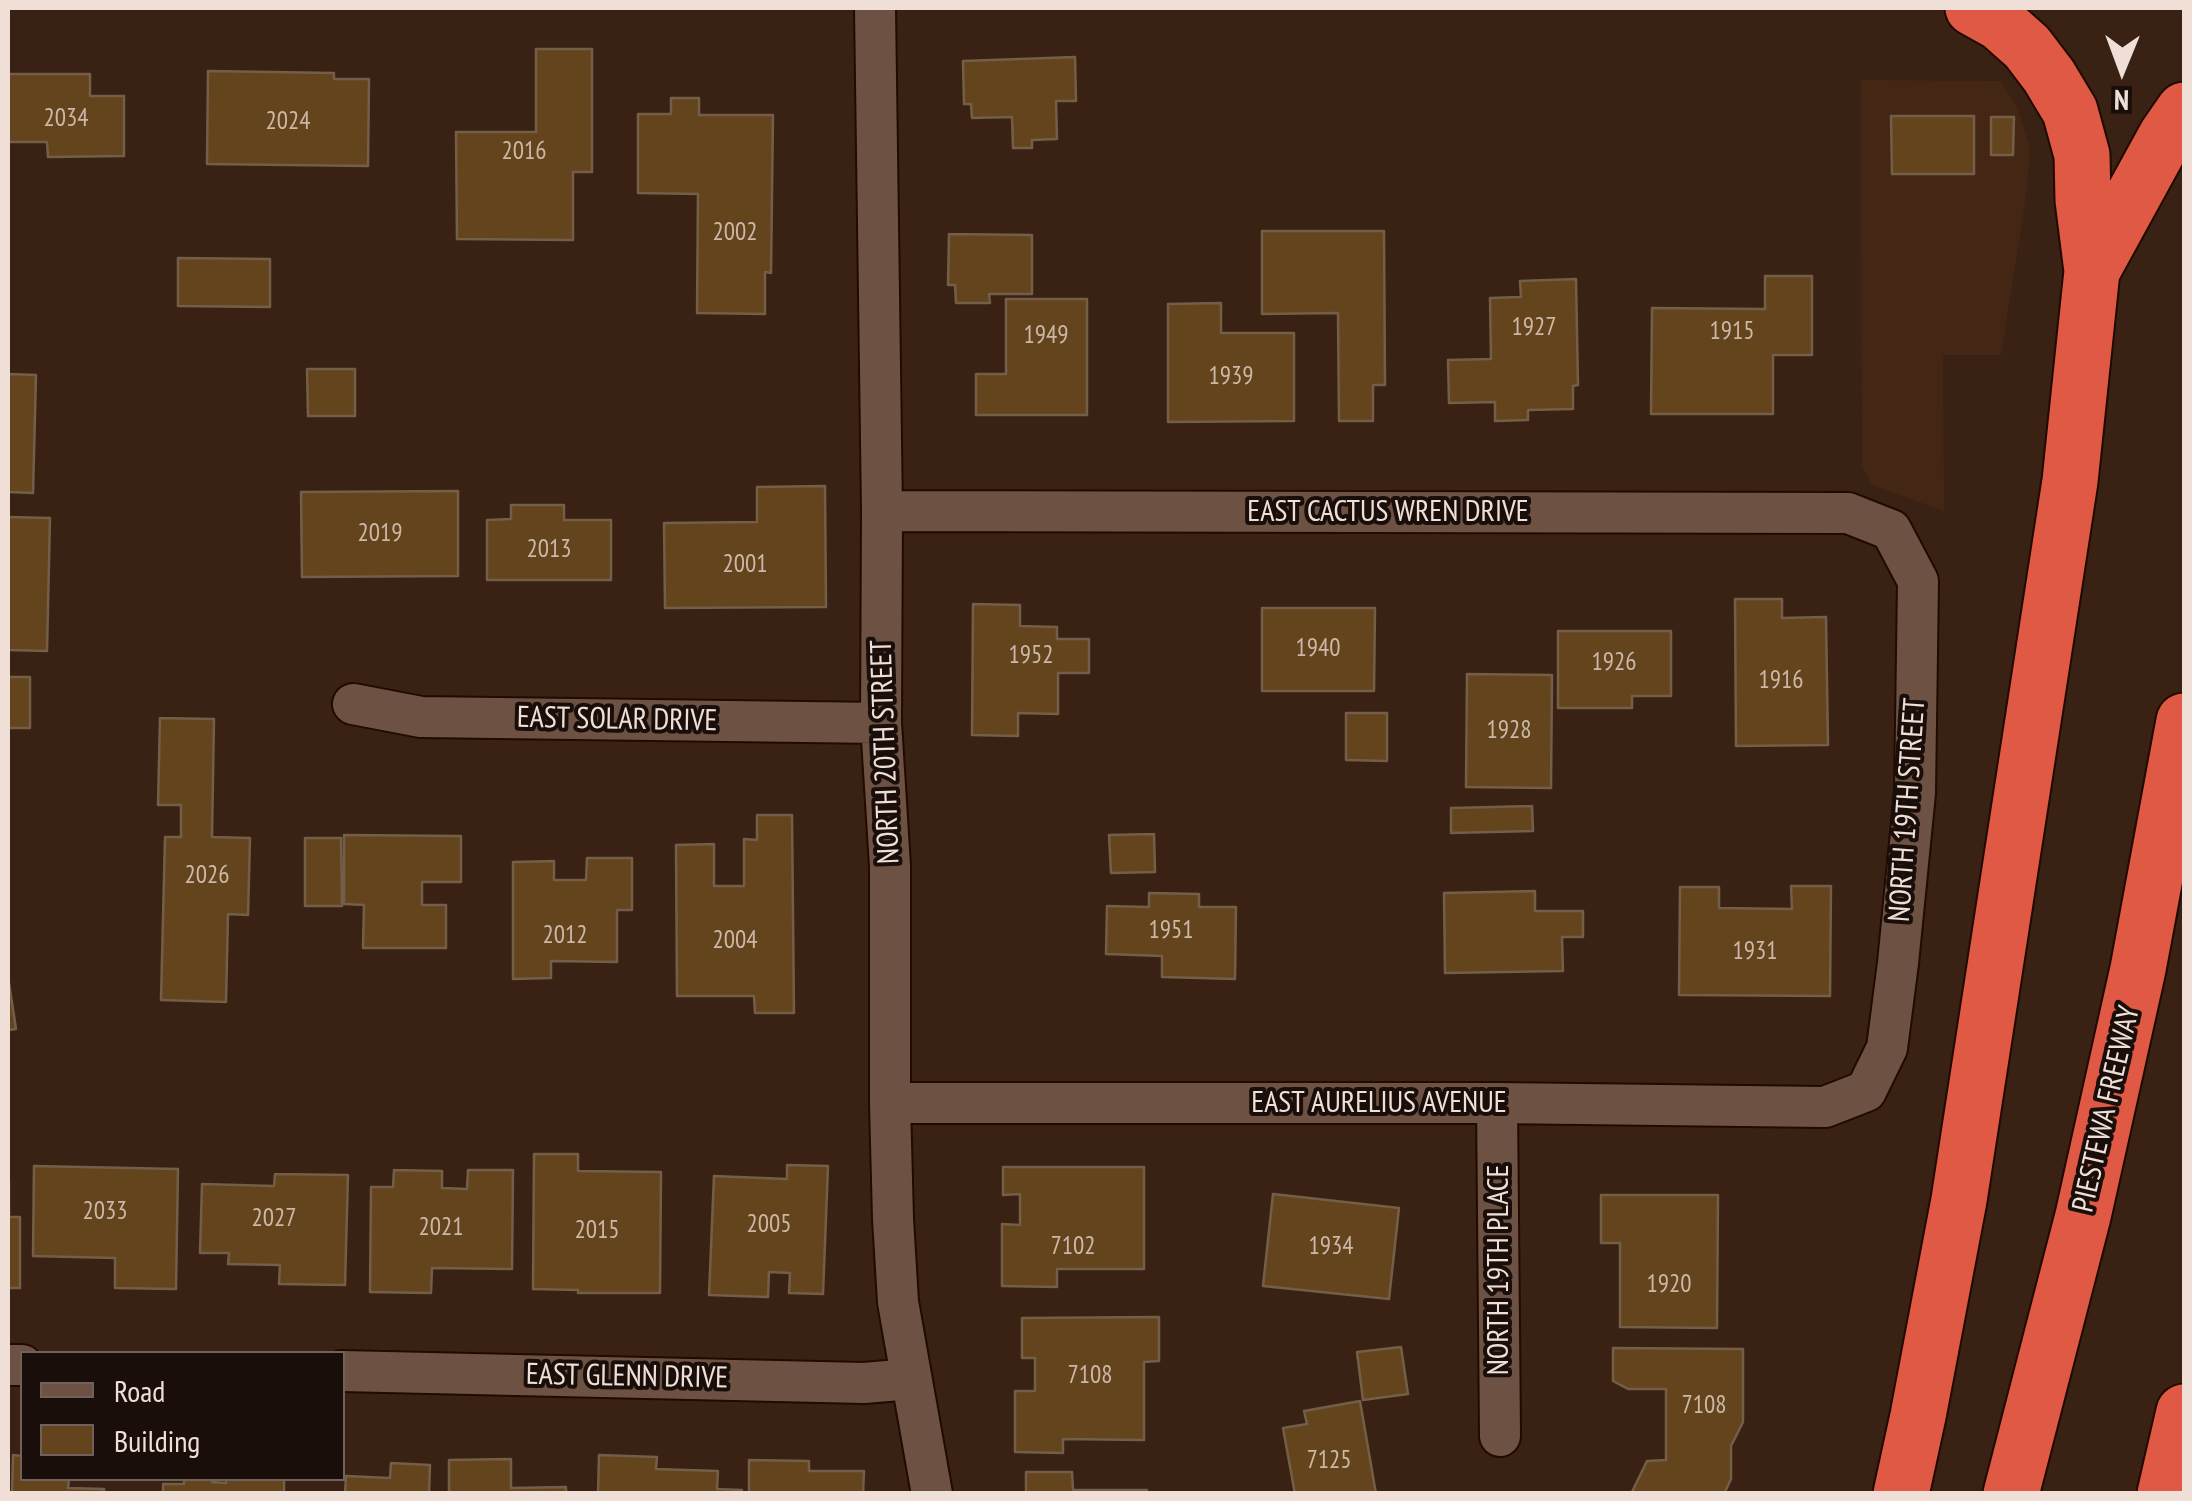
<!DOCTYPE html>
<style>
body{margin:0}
#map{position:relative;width:2192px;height:1501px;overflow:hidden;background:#392214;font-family:"PT Sans Narrow",sans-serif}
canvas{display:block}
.frame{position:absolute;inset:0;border:10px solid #efdfd6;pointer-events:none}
.legend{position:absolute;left:20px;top:1351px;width:325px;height:130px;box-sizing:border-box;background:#190e09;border:2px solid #6f625b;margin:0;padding:12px 18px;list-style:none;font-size:30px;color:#efdfd6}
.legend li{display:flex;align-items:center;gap:20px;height:50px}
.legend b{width:50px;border:2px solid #6f625b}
.north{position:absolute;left:2072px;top:20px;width:100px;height:100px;-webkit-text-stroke:8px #190e09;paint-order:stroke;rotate:181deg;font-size:28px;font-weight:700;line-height:40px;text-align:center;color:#efdfd6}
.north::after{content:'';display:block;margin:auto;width:35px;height:45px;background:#efdfd6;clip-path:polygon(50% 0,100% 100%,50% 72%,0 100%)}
</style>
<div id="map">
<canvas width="2192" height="1501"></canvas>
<div class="frame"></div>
<ul class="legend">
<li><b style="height:12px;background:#6d5243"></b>Road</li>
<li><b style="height:28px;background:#64441d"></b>Building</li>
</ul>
<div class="north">N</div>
</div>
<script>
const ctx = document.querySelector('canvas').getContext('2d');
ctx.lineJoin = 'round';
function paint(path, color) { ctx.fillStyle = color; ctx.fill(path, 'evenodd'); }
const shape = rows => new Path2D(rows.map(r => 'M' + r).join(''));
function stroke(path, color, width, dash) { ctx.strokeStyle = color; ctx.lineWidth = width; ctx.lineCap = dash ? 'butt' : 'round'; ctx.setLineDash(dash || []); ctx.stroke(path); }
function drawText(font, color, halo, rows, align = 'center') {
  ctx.font = font + ' "PT Sans Narrow",sans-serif'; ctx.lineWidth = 8; ctx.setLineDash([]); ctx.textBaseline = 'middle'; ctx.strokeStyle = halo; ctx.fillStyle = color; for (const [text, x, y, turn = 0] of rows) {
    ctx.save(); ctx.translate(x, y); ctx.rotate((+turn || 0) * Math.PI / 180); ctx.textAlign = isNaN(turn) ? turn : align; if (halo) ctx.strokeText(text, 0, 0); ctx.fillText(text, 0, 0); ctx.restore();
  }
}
paint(shape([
 [1861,80,2001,81,2018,109,2030,148,2026,196,2001,355,1943,355,1944,511,1872,485,1862,465]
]), '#442615');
const building = shape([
 [536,49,592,49,592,172,573,172,573,240,457,239,456,132,536,132,536,49],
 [1075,57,1076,101,1056,101,1057,139,1032,140,1032,148,1013,148,1012,117,972,118,971,104,964,104,963,61,1075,57],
 [208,71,334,73,334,79,369,79,368,166,207,164,208,71],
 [8,74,90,74,90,96,124,96,124,156,48,157,47,142,8,142,8,74],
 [671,98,699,98,699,115,773,115,771,273,765,272,765,314,697,313,698,194,638,193,638,114,671,114,671,98],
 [1891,116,1974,116,1974,174,1892,174,1891,116],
 [1991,117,2014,117,2013,155,1991,155,1991,117],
 [1262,231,1384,231,1385,385,1373,385,1373,421,1339,421,1338,313,1262,314,1262,231],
 [949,234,1032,235,1032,294,989,294,990,303,956,303,955,285,948,285,949,234],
 [178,258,270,259,270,307,178,306,178,258],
 [1765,276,1812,276,1812,355,1773,355,1773,414,1651,414,1652,308,1765,309,1765,276],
 [1576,279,1578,385,1573,386,1573,409,1528,410,1528,420,1495,421,1495,402,1449,403,1448,360,1491,359,1490,298,1521,297,1520,281,1576,279],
 [1006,299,1087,299,1087,415,976,415,976,374,1006,374,1006,299],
 [1221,303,1221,333,1294,333,1294,421,1168,422,1168,304,1221,303],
 [307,369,355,369,355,416,308,416,307,369],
 [8,374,36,375,33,493,8,492,8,374],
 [825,486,826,607,665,608,664,523,757,522,757,487,825,486],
 [458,491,458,576,302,577,301,492,458,491],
 [511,505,564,505,564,520,611,520,611,580,487,580,487,520,511,519,511,505],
 [8,517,50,518,47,651,8,650,8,517],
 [1735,599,1782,599,1782,618,1826,617,1828,745,1736,746,1735,599],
 [973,604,1020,605,1020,626,1057,627,1057,639,1089,639,1089,673,1058,673,1058,714,1018,713,1018,736,972,735,973,604],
 [1262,608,1375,608,1374,691,1262,691,1262,608],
 [1558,631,1671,631,1671,696,1632,696,1632,708,1558,708,1558,631],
 [1467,674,1552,675,1551,788,1466,787,1467,674],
 [8,677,30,677,30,728,8,728,8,677],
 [1346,713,1387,713,1387,761,1346,760,1346,713],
 [160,718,214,719,212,837,250,838,248,915,228,914,226,1002,161,1000,165,837,181,837,181,805,158,805,160,718],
 [1532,806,1533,831,1451,833,1451,808,1532,806],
 [757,815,792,815,794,1013,755,1013,754,996,677,996,676,845,714,844,714,886,744,886,744,839,757,840,757,815],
 [1154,834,1155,872,1111,873,1109,835,1154,834],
 [344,835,461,836,461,882,422,882,422,905,446,905,446,948,363,948,364,905,344,904,344,835],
 [305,838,341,838,342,906,305,906,305,838],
 [587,858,632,858,632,910,617,910,617,962,551,961,551,978,513,979,513,862,554,861,554,880,586,880,587,858],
 [1791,886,1831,886,1830,996,1679,995,1680,887,1719,887,1719,908,1792,909,1791,886],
 [1535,891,1535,911,1583,911,1583,937,1562,937,1563,971,1445,973,1444,893,1535,891],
 [1149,893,1199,894,1199,907,1236,907,1235,979,1162,977,1162,956,1106,954,1107,906,1149,907,1149,893],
 [8,983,9,983,16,1029,8,1030,8,983],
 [534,1154,578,1154,578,1171,661,1172,660,1293,578,1293,578,1290,533,1289,534,1154],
 [787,1165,828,1166,823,1294,789,1293,790,1273,769,1272,768,1297,709,1295,714,1176,787,1179,787,1165],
 [34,1166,178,1169,176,1289,115,1288,115,1258,33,1256,34,1166],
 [1003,1167,1144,1167,1144,1269,1057,1269,1057,1287,1002,1286,1002,1224,1020,1225,1020,1194,1003,1195,1003,1167],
 [394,1170,442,1171,442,1188,467,1189,468,1170,513,1170,512,1269,432,1268,431,1293,370,1292,371,1187,393,1187,394,1170],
 [275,1174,348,1175,345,1285,279,1284,280,1265,228,1264,229,1253,200,1253,202,1184,274,1186,275,1174],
 [8,1182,9,1182,9,1217,20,1217,20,1288,8,1288,8,1182],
 [1273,1194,1399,1208,1389,1299,1263,1286,1273,1194],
 [1601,1195,1718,1195,1717,1328,1620,1327,1620,1243,1601,1243,1601,1195],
 [1159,1317,1159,1361,1144,1362,1144,1440,1063,1439,1063,1453,1015,1452,1015,1391,1035,1391,1035,1358,1022,1358,1022,1318,1159,1317],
 [1401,1347,1408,1394,1363,1400,1357,1352,1401,1347],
 [1613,1348,1743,1349,1743,1422,1731,1446,1731,1479,1724,1494,1631,1494,1647,1461,1666,1460,1666,1389,1628,1389,1613,1381,1613,1348],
 [1360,1401,1376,1494,1295,1494,1283,1428,1307,1424,1304,1411,1360,1401],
 [13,1455,22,1456,22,1478,69,1478,68,1488,104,1489,104,1494,12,1494,13,1455],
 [599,1455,657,1457,656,1469,718,1471,717,1489,742,1490,742,1494,598,1494,599,1455],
 [511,1459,511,1488,566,1487,566,1494,449,1494,449,1460,511,1459],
 [749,1460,809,1461,809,1471,864,1471,863,1494,749,1494,749,1460],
 [391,1463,430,1465,429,1494,345,1494,346,1476,390,1478,391,1463],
 [1026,1472,1072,1472,1073,1490,1147,1490,1147,1494,1026,1494,1026,1472],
 [184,1478,212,1478,212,1482,226,1483,226,1478,284,1478,284,1494,163,1494,163,1484,184,1484,184,1478]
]);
paint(building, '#64441d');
stroke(building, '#735e48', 2.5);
const minor = shape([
 [875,8,882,511,881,723,890,866,890,1103,893,1219,898,1302,932,1494],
 [882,511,1848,513,1891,530,1918,581,1915,793,1898,963,1887,1048,1866,1091,1825,1107,1497,1103,890,1103],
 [353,704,421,717,881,723],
 [1497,1103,1500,1436],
 [8,1365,22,1365],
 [342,1371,864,1383,911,1379]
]);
const highway = shape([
 [2092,271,2166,136,2184,110],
 [1901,1494,1918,1416,1959,1200,2070,481,2092,271,2083,200,2082,155,2070,111,2049,76,2027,47,2000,23,1973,8],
 [2011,1494,2083,1216,2138,969,2184,721],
 [2165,1494,2184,1412]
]);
stroke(minor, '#200a01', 44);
stroke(highway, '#200a01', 59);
stroke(minor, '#6d5243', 40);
stroke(highway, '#df5944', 55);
drawText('25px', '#ccb8a8', null, [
 ["2034",66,119],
 ["2024",288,122],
 ["2016",524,152],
 ["2002",735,233],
 ["1927",1534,328],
 ["1915",1732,332],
 ["1949",1046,336],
 ["1939",1231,377],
 ["2019",380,534],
 ["2013",549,550],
 ["2001",745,565],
 ["1940",1318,649],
 ["1952",1031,656],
 ["1926",1614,663],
 ["1916",1781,681],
 ["1928",1509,731],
 ["2026",207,876],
 ["1951",1171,931],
 ["2012",565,936],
 ["2004",735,941],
 ["1931",1755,952],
 ["2033",105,1212],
 ["2027",274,1219],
 ["2005",769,1225],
 ["2021",441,1228],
 ["2015",597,1231],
 ["7102",1073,1247],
 ["1934",1331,1247],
 ["1920",1669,1285],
 ["7108",1090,1376],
 ["7108",1704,1406],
 ["7125",1329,1461]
]);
drawText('30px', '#efdfd6', '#190e09', [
 ["EAST CACTUS WREN DRIVE",1388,512],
 ["EAST SOLAR DRIVE",617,720,1],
 ["NORTH 20TH STREET",886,752,-92],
 ["NORTH 19TH STREET",1908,810,-86],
 ["EAST AURELIUS AVENUE",1379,1103],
 ["PIESTEWA FREEWAY",2107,1109,-77],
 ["NORTH 19TH PLACE",1499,1270,-90],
 ["EAST GLENN DRIVE",627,1377,1]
]);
</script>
